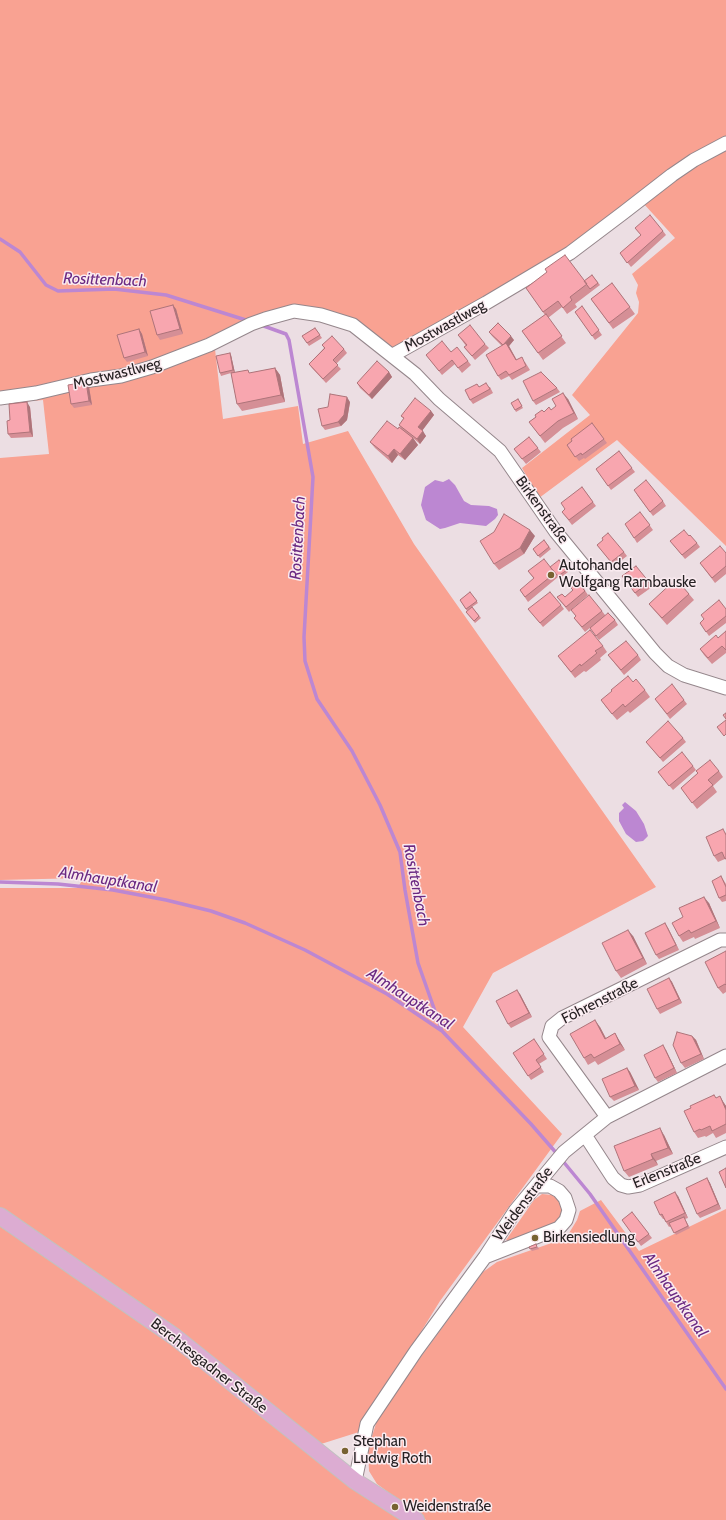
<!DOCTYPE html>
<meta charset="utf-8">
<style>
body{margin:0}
canvas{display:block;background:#ecdee3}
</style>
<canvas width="726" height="1520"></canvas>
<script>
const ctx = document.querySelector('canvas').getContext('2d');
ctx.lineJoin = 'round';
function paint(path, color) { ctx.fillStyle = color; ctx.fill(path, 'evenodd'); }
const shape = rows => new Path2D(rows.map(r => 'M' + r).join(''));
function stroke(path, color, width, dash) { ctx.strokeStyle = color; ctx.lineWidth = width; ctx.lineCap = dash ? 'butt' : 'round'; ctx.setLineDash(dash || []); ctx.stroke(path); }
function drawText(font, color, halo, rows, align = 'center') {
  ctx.font = font + ' Cabin,sans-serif'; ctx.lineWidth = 3; ctx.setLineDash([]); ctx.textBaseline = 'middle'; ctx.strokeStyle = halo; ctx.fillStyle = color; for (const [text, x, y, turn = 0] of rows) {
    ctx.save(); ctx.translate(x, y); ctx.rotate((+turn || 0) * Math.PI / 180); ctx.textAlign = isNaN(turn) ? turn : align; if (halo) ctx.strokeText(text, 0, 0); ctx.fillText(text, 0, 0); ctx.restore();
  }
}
paint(shape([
 [0,0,726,0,726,546,617,440,539,498,522,468,590,415,572,395,638,313,639,302,636,293,638,285,632,274,675,238,643,203,408,350,392,365,359,335,325,322,289,317,258,328,215,349,223,419,298,406,303,444,348,431,414,544,656,887,493,973,463,1027,562,1134,440,1301,359,1432,321,1444,402,1520,0,1520,0,888,77,888,84,878,0,880,0,458,49,454,43,400,0,404],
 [542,1194,552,1195,558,1199,562,1209,562,1216,553,1225,509,1241,506,1240,534,1200],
 [601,1200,639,1251,726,1209,726,1520,426,1520,377,1484,369,1471,368,1449,379,1414,483,1272,497,1262,566,1238,577,1220,580,1211]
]), '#f9a292');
paint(shape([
 [449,479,455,485,464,501,471,505,489,506,497,509,498,515,495,519,486,526,460,523,445,528,440,529,426,520,421,505,425,487,435,480,443,482],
 [625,802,636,811,644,824,648,836,643,841,636,842,626,834,619,821,619,813,624,808,622,805]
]), '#bc87d2');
stroke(shape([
 [0,239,20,252,46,285,58,291,114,289,166,295,249,321],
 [261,325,286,334,289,340,313,477,304,637,305,661,317,699,352,751,380,805,400,852,405,890,418,963,442,1031],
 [0,882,58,884,113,890,166,900,211,911,245,923,305,950,387,994,442,1031,531,1124,558,1155],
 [562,1160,590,1194,726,1389]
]), '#bc87d2', 3.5);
const minor = shape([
 [393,355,486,303,570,253,623,213,672,175,694,160,726,143],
 [0,398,36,393,91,380,121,376,152,367,209,345,251,324,265,319,294,311,321,315,353,325,415,374,439,399,500,451,556,532,655,653,668,666,684,675,726,688],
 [607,1117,549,1037,552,1026,562,1018,720,940,726,940],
 [585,1135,613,1178,621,1185,628,1187,640,1185,726,1147],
 [485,1257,559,1228,566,1220,569,1210,565,1198,559,1191,550,1186,536,1186],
 [355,1481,367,1424,416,1351,485,1257,515,1211,564,1152,607,1117,726,1056]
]);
const major = shape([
 [0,1216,175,1337,355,1481,416,1520]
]);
stroke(minor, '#95878c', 15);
stroke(major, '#c2c1c1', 18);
stroke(minor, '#fff', 13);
stroke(major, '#dcacd2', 16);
paint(shape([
 [635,228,663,231,666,235,631,267,620,253,641,235],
 [592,275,600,285,575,304,577,307,567,314,562,307,548,318,566,343,543,360,522,331,545,315,526,288,584,281],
 [612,283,635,314,613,329,591,299],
 [582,306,602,335,595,340,575,312],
 [176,309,183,334,160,340,157,335],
 [315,328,322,338,309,346,302,336],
 [139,329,142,334,148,356,127,362,124,358],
 [489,332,514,340,509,346,517,360,525,362,530,370,512,380,509,376,501,380,498,376,502,346,492,336],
 [458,335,485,344,489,348,475,360,464,347,466,346],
 [322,345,344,349,347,353,336,364,341,369,326,383,312,368,309,364,324,348],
 [451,352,468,361,471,365,462,373,455,364,442,375,426,355],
 [230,353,231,355,235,373,251,373,275,368,280,375,285,402,242,411,237,404,231,373,221,376,220,373],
 [389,372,392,377,372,399,360,388,357,383],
 [89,387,92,405,74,408,71,404],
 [479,387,490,387,493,393,473,404,470,400],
 [557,388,560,392,536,405,533,401],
 [518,399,523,408,516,412,515,410],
 [568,399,578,419,563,428,545,443,529,422,536,417,535,415,544,412,551,410],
 [350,402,347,420,341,426,325,430,322,426],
 [30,407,33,437,11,438,8,434,10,420],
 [431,411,434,415,422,431,426,436,420,444,413,438,418,445,405,460,398,455,392,463,375,448,370,442,398,429,401,429,399,425,404,419,401,416],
 [592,423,607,443,585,459,584,458,579,461,567,445],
 [529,437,541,452,526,464,514,449],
 [619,451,635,472,611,490,596,469],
 [582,487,596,506,572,525,562,512,565,509],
 [637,495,663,501,666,506,653,516],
 [640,512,653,530,637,543,634,538],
 [535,536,524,554,499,570,494,564],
 [689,536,697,543,700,547,685,559,670,541],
 [544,540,551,549,540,558,533,549],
 [603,540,624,552,627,556,614,566,597,545],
 [726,553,726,574,715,583,700,563],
 [636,566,652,587,638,597,622,576],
 [550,567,567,570,568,572,559,579,558,577,528,602,520,590,534,579,528,571],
 [579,581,585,588,584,589,588,595,573,608,602,611,605,615,615,620,618,625,599,640,590,628,603,617,585,632,574,618,576,616,571,610,569,612,557,597,565,597,573,590],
 [470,592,478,603,472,607,481,618,475,623,466,612,470,609,467,611,460,600],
 [689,594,694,600,667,625,654,610,649,604],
 [561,605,564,609,543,627,528,609],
 [726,609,726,623,709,636,700,623],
 [726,631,726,653,712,664,704,655,700,649,718,638],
 [603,646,607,652,600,658,601,660,586,672,584,671,575,678,558,656],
 [608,655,638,655,641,660,624,675],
 [633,682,645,690,650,697,630,713,628,711,617,720,606,707,601,700],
 [655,699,684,700,687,704,670,719],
 [683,738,686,742,663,762,646,742],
 [693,766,696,770,673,790,658,772],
 [696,771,719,771,723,777,713,786,717,792,697,809,681,788,698,773],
 [726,832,726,860,725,859,718,862,714,856],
 [721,876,726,884,726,901,722,902,719,898],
 [709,903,720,928,695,939,694,937,683,942,679,936],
 [665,923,668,928,679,950,659,959,656,955],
 [633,936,647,964,621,978,616,971],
 [726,951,726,992,723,994,718,988],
 [669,978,672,982,682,1003,660,1014,657,1009],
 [520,994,532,1017,511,1028,508,1024],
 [600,1027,606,1038,615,1033,619,1040,625,1050,598,1065,595,1061,588,1065,584,1058],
 [692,1036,696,1040,704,1059,685,1068,681,1063],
 [534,1039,547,1059,539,1064,544,1072,531,1080,513,1053],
 [666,1050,677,1073,658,1082,655,1078],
 [627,1068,630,1072,639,1090,614,1101,610,1097],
 [714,1095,716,1098,724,1103,726,1106,726,1133,716,1138,713,1133,706,1137,705,1136,698,1138,694,1132,691,1108],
 [664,1135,673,1154,656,1161,658,1165,629,1177,624,1171],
 [707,1178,710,1183,721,1209,700,1218,697,1214],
 [678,1196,688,1218,685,1219,690,1228,676,1235,671,1226,669,1227,664,1219,663,1219,660,1215],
 [632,1212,652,1238,641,1246,622,1220],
 [529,1247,538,1247,539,1249,532,1251]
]), '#d58f96');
paint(shape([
 [173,305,176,309,183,334,180,329],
 [139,329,142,334,148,356,145,352],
 [511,336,514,340,509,346,519,365,503,345],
 [230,353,231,355,235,373,233,370],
 [275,368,280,375,285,402,281,395],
 [389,372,392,377,372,399,369,395],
 [86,382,89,387,92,405,89,401],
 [563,393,568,399,578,419,574,413],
 [347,397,350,402,347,420,341,426,338,422],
 [27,402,30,407,33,437,30,432],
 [431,411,434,415,421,432,418,427],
 [423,431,426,436,420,444,417,439],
 [413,438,418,445,405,460,400,454],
 [394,449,398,455,392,463,388,456],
 [530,530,535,536,524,554,520,548],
 [704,897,709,903,720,928,716,921],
 [665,923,668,928,679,950,676,945],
 [628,930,633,936,647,964,643,958],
 [669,978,672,982,682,1003,679,999],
 [517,990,520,994,532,1017,529,1013],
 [595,1020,600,1027,609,1045,605,1039],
 [615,1033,619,1040,625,1050,620,1044],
 [692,1036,696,1040,704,1059,701,1054],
 [663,1045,666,1050,677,1073,674,1068],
 [627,1068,630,1072,639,1090,635,1086],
 [720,1096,724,1103,726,1106,726,1110],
 [660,1128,664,1135,673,1154,668,1148],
 [651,1154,656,1161,658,1165,653,1159],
 [707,1178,710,1183,721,1209,718,1204],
 [675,1192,678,1196,688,1218,685,1213]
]), '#ae747a');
const building = shape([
 [650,215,663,231,627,263,620,253,641,235,635,228,650,215],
 [565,255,587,284,570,297,572,300,563,308,558,301,543,312,526,288,547,272,545,269,565,255],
 [592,275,598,283,590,289,584,281,592,275],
 [612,283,630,307,609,323,591,299,612,283],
 [173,305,180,329,157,335,150,311,173,305],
 [582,306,599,330,592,336,575,312,582,306],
 [546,314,562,336,538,353,522,331,546,314],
 [498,323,511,336,503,345,489,332,498,323],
 [470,325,485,344,472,356,464,347,467,345,458,335,470,325],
 [315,328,320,335,307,343,302,336,315,328],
 [139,329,145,352,124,358,117,335,139,329],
 [332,336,344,349,333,360,338,365,323,379,309,364,325,348,322,345,332,336],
 [442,341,451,352,457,347,468,361,458,368,452,360,439,371,426,355,442,341],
 [506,343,516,360,522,357,526,366,509,375,506,371,498,376,486,355,506,343],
 [230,353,233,370,220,373,216,356,230,353],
 [377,361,389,372,369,395,357,383,377,361],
 [275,368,281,395,237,404,231,373,248,370,249,373,275,368],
 [541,372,557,388,533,401,523,381,541,372],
 [86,382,89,401,71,404,68,385,86,382],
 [486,383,490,389,470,400,465,390,477,384,479,387,486,383],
 [563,393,574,413,558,421,540,436,529,422,536,417,535,415,542,410,544,412,549,407,551,410,556,406,552,399,563,393],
 [330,394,347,397,344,415,338,422,322,426,318,409,328,407,330,394],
 [415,398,431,411,418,427,423,431,417,439,399,425,404,418,401,416,415,398],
 [518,399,522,406,515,410,511,403,518,399],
 [27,402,30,432,8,434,7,421,10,420,9,404,27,402],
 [387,421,398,429,399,427,413,438,400,454,394,449,388,456,370,442,387,421],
 [592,423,604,439,582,455,581,453,575,457,567,445,572,441,571,439,592,423],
 [529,437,538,448,522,459,514,449,529,437],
 [619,451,632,468,608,486,596,469,619,451],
 [646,480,663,501,650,512,634,490,646,480],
 [582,487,593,502,569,520,562,512,565,509,561,503,582,487],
 [640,512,650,525,634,538,625,524,640,512],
 [504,514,530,530,520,548,494,564,480,541,494,532,504,514],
 [684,530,689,536,690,535,697,543,682,555,670,541,684,530],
 [608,533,624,552,611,562,597,545,603,540,602,538,608,533],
 [544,540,549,547,538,556,533,549,544,540],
 [720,546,726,553,726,566,712,578,700,563,720,546],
 [544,559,555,573,525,597,520,590,534,578,528,571,544,559],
 [559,560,567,570,558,576,550,567,559,560],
 [636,566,649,582,635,593,622,576,636,566],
 [676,579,689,594,662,618,649,604,676,579],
 [579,581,582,584,580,585,585,591,566,607,557,597,562,594,565,597,573,590,571,588,579,581],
 [470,592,477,601,466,609,460,600,470,592],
 [550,592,561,605,540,623,528,609,550,592],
 [589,595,602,611,582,627,574,618,576,616,571,610,589,595],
 [719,600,726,609,726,616,706,632,700,623,704,619,701,615,719,600],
 [472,607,479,616,474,621,466,612,472,607],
 [608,613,615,620,596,636,590,628,608,613],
 [590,630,603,646,595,651,597,653,581,666,580,664,571,672,558,656,590,630],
 [726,631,726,650,722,646,708,658,700,649,716,635,718,638,726,631],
 [626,641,638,655,621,670,608,655,626,641],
 [628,676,633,682,636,679,645,690,625,707,623,704,612,714,601,700,612,691,611,690,628,676],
 [672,684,684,700,667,714,655,699,672,684],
 [726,713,726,719,723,715,726,713],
 [726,720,726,734,724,736,717,727,726,720],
 [668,721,683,738,660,758,646,742,668,721],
 [682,752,693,766,669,786,658,772,682,752],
 [710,760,719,771,708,780,713,785,692,803,681,788,698,773,696,771,710,760],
 [723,829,726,835,726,858,725,859,722,852,714,856,706,837,723,829],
 [721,876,726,887,726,895,719,898,712,881,721,876],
 [704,897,716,921,691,933,689,930,679,936,672,923,683,917,679,908,704,897],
 [665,923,676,945,656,955,645,933,665,923],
 [628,930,643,958,616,971,602,943,628,930],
 [726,951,726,985,725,984,718,988,705,962,726,951],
 [669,978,679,999,657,1009,647,989,669,978],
 [517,990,529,1013,508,1024,496,1001,517,990],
 [595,1020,605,1039,615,1033,620,1044,594,1058,591,1054,584,1058,570,1034,595,1020],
 [677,1032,692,1036,701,1054,681,1063,673,1045,677,1032],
 [534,1039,544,1054,536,1060,541,1067,528,1076,513,1053,534,1039],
 [663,1045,674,1068,655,1078,644,1055,663,1045],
 [627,1068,635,1086,610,1097,602,1079,627,1068],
 [714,1095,716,1098,720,1096,726,1110,726,1124,712,1131,710,1126,701,1130,700,1129,694,1132,684,1111,691,1108,690,1106,714,1095],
 [660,1128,668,1148,651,1154,653,1159,624,1171,614,1146,660,1128],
 [726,1168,726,1188,719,1172,726,1168],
 [707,1178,718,1204,697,1214,686,1188,707,1178],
 [675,1192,685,1213,666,1222,662,1214,660,1215,654,1202,675,1192],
 [632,1212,649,1234,638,1242,622,1220,632,1212],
 [684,1217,688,1226,674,1233,669,1223,684,1217],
 [536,1244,537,1247,530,1249,529,1247,536,1244]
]);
paint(building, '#f8a6af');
stroke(building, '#ae747a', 1);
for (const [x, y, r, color] of [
 [551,575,4,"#776231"],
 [535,1238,4,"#776231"],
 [345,1451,4,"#776231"],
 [395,1507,4,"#776231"]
]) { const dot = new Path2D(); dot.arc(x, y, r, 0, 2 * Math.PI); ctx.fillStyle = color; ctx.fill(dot); stroke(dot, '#faebf0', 1.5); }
drawText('15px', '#262123', '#faebf0', [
 ["Mostwastlweg",445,326,-29],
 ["Mostwastlweg",117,374,-14],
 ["Birkenstraße",542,510,54],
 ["Föhrenstraße",600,1001,-27],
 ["Erlenstraße",667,1171,-22],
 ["Weidenstraße",523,1204,-53],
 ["Berchtesgadner Straße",209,1366,38]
]);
drawText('15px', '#262123', '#faebf0', [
 ["Autohandel",559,566],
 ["Wolfgang Rambauske",559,583],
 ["Birkensiedlung",543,1238],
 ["Stephan",353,1442],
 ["Ludwig Roth",353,1459],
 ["Weidenstraße",403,1507]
], 'left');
drawText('italic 16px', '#6b2982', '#faebf0', [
 ["Rosittenbach",105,280,2],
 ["Rosittenbach",298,538,-87],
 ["Almhauptkanal",108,880,9],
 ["Rosittenbach",416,885,79],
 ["Almhauptkanal",410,999,33],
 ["Almhauptkanal",675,1295,55]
]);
</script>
